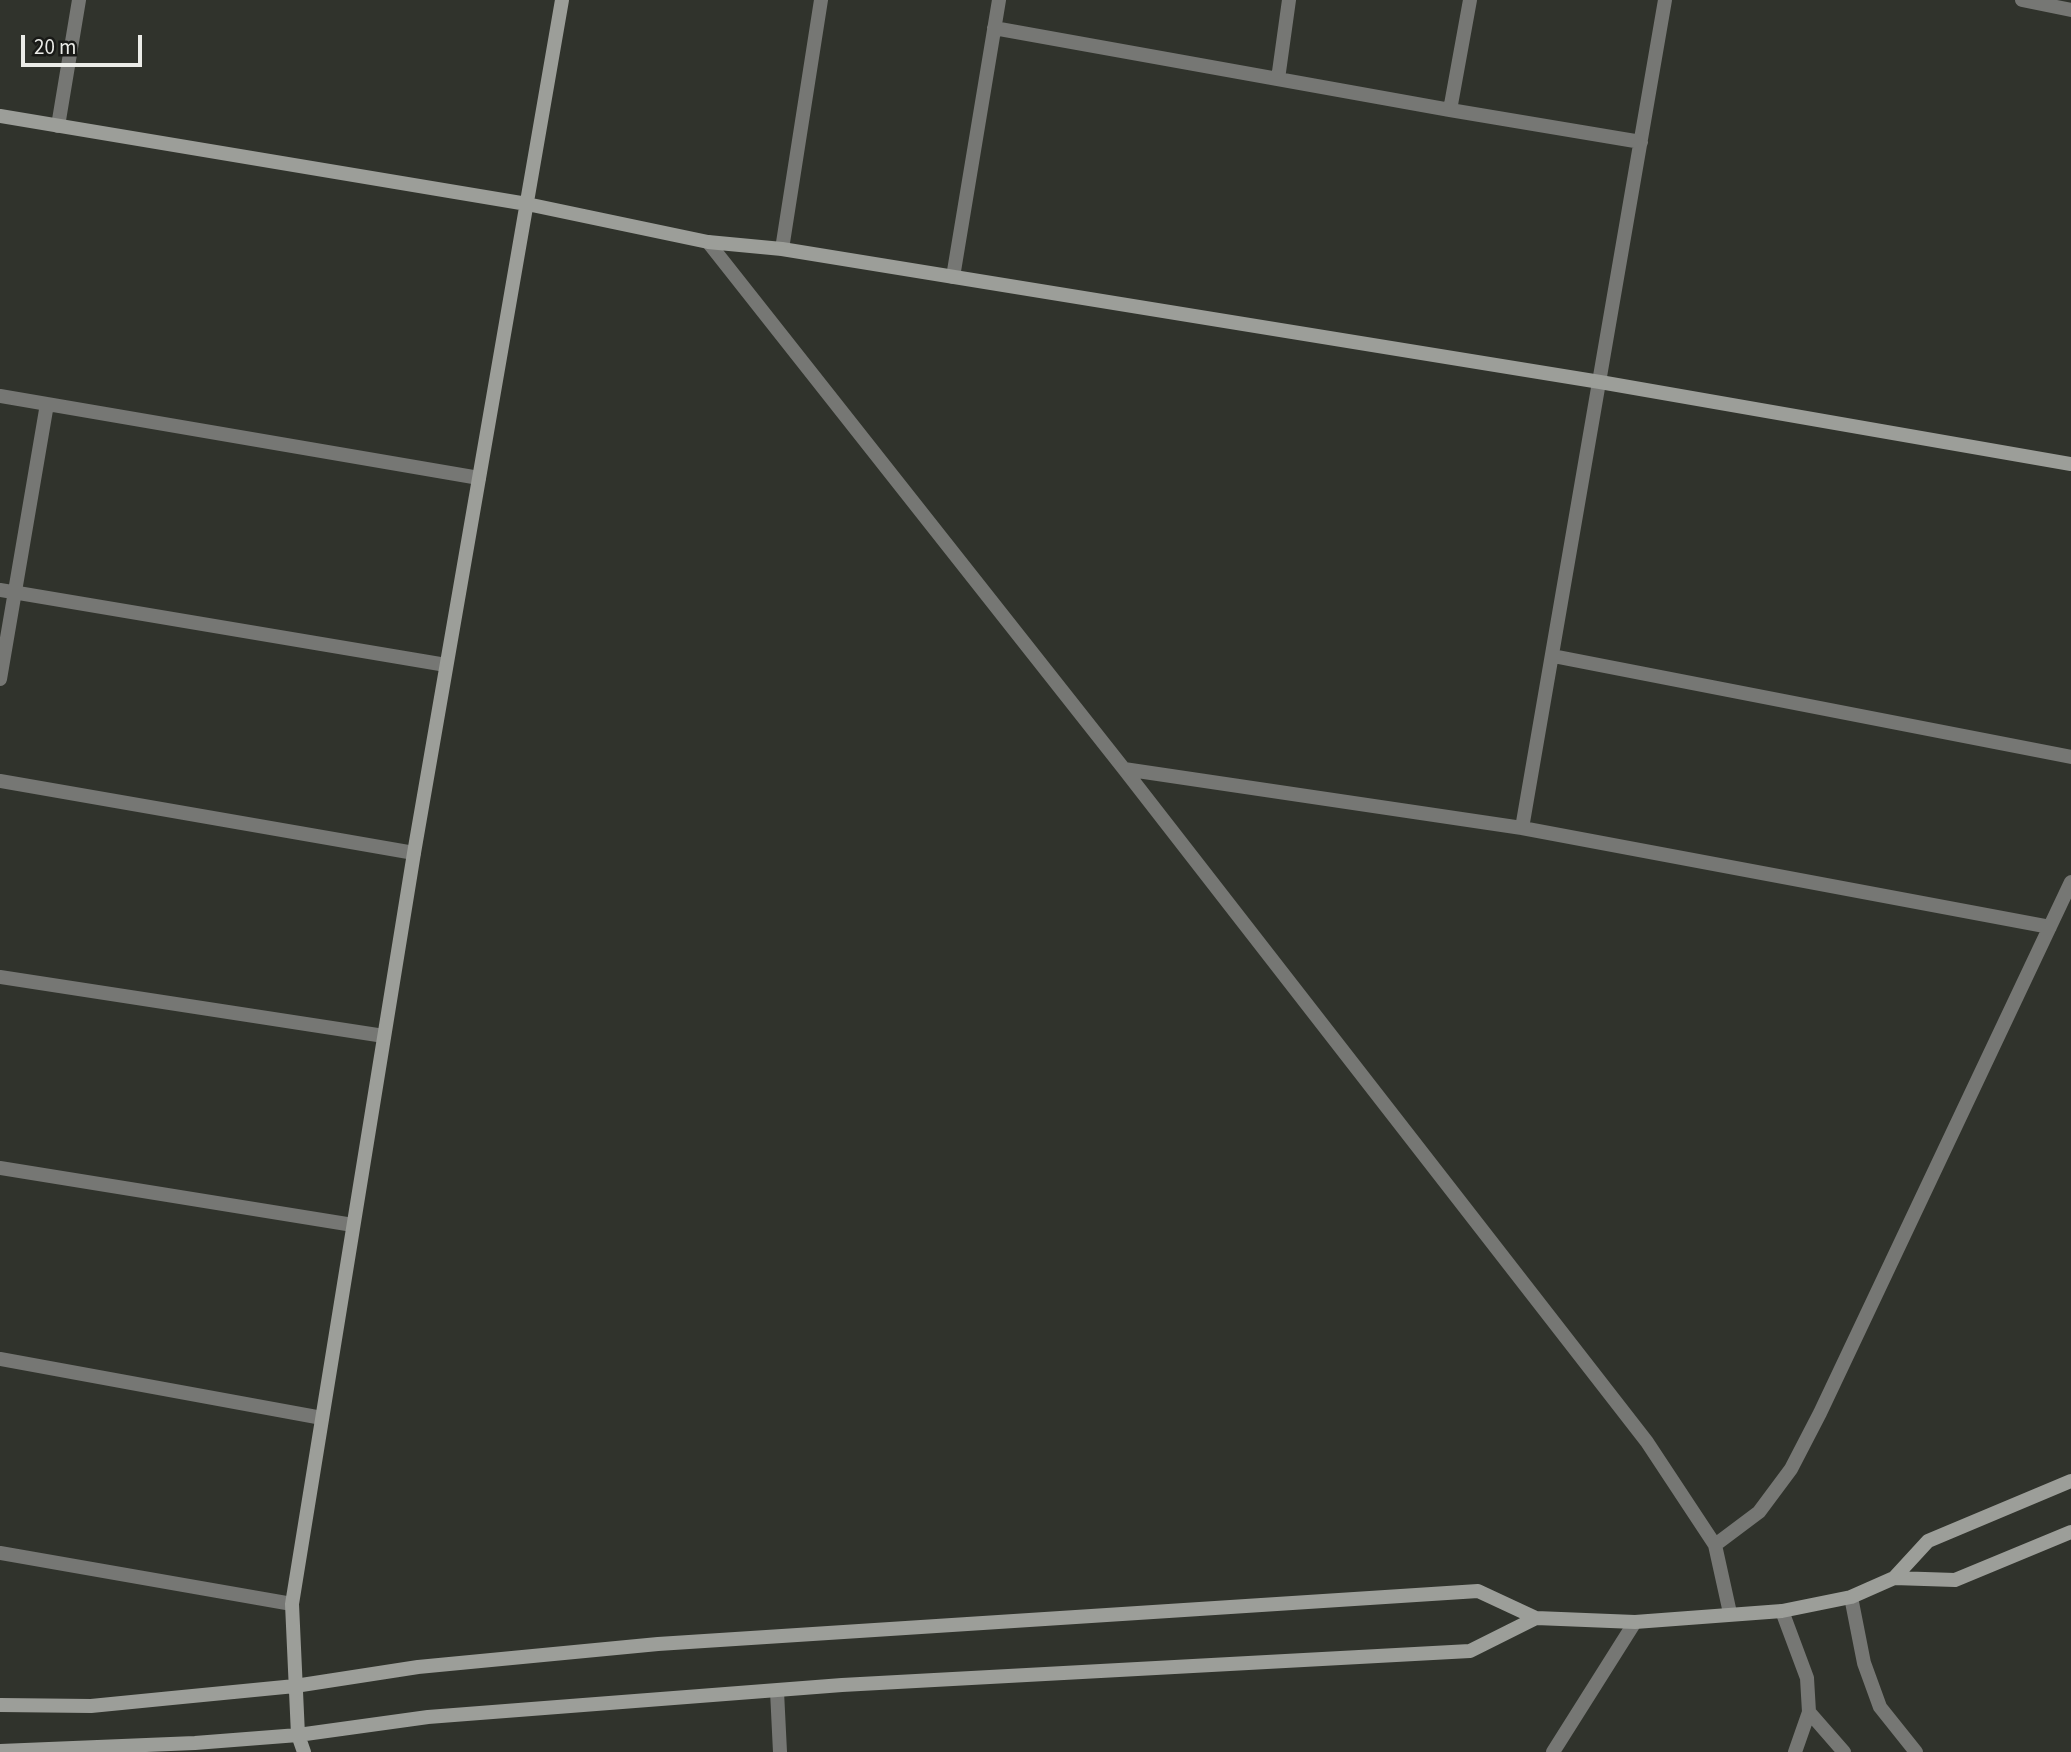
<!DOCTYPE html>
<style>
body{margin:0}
#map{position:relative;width:2071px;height:1752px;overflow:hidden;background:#30332c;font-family:"Source Sans 3",sans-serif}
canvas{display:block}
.scale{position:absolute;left:21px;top:35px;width:121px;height:32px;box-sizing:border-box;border:4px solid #ebece8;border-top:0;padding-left:9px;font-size:21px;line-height:24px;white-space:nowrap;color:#ebece8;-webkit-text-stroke:5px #191a17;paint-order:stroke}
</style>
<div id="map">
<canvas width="2071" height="1752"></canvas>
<div class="scale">20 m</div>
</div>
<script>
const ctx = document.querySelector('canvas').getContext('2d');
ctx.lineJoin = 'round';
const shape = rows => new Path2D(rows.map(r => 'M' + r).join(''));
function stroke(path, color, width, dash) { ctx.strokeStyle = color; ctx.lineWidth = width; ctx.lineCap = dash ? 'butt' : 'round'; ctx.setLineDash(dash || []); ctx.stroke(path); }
stroke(shape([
 [2022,0,2071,10],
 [994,28,1450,110,1641,142],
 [1278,79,1289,0],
 [1450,110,1470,0],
 [58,126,79,0],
 [708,242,1124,769,1647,1442,1715,1545,1730,1613],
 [782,249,821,0],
 [953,277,999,0],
 [0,396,479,478],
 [0,590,446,665],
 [1553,656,2071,757],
 [0,679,47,404],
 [1124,769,1522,828,2050,927],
 [0,781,414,853],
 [1522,828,1665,0],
 [0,977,384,1036],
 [0,1168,353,1225],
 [0,1359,322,1418],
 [1715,1545,1759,1512,1791,1469,1820,1413,2071,882],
 [0,1553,292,1604],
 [1851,1597,1864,1663,1880,1707,1916,1752],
 [1782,1611,1807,1678,1809,1712,1795,1752],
 [777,1691,780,1752],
 [1809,1712,1844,1752],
 [1553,1752,1635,1622]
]), '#767774', 14);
stroke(shape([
 [0,116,527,204,708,242,782,249,1600,382,2071,464],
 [1894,1578,1955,1580,2071,1532],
 [0,1705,91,1706,172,1698,295,1686,418,1667,658,1644,1478,1591,1536,1618,1635,1622,1782,1611,1851,1597,1894,1578,1928,1541,2071,1481],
 [0,1751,195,1743,298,1735,428,1717,842,1685,1470,1651,1536,1618],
 [304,1752,298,1735,292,1604,414,853,562,0]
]), '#9c9e99', 14);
</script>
